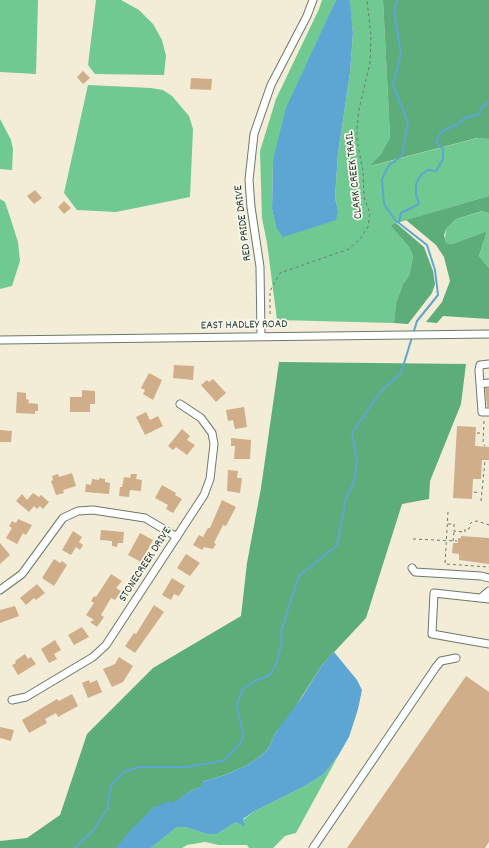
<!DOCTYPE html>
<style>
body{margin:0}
canvas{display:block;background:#f3ecd6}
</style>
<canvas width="489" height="848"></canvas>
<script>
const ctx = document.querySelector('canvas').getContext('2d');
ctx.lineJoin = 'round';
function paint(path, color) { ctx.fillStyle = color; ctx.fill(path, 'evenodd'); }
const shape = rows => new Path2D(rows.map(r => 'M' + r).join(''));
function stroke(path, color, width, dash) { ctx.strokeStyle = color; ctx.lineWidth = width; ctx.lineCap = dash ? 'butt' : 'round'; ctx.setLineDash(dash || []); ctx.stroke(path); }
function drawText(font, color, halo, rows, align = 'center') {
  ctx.font = font + ' Dekko,sans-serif'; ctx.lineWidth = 3.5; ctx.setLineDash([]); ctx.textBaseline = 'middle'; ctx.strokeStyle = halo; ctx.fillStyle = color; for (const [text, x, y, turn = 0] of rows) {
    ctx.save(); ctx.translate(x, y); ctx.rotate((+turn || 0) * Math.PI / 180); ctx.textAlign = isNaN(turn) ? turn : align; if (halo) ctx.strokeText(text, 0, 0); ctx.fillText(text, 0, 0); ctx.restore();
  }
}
paint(shape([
 [0,0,38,0,36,74,0,72],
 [96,0,121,0,139,10,153,24,162,40,166,56,164,75,95,74,88,65],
 [322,0,336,0,313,51,273,160,272,209,276,227,338,210,335,198,338,154,350,73,353,33,349,0,383,0,390,137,381,154,371,166,478,138,489,139,489,196,390,225,409,247,413,256,409,276,403,284,396,303,394,323,277,320,267,243,262,218,260,151,276,99,319,9],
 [88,85,151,88,163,90,172,96,189,116,193,129,190,197,116,212,77,210,64,193],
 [0,119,11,140,13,149,12,170,0,169],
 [0,199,5,202,11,220,18,242,20,261,12,286,0,289],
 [483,211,489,213,489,268,479,256,487,231,452,244,446,243,445,239,446,229,456,219],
 [338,756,296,833,285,836,273,848,249,848,247,845,219,845,205,842,187,845,182,848,151,848,177,827,185,827,207,834,217,834,236,822,244,826,243,820,253,812,303,787,324,774]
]), '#70c990');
paint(shape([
 [383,0,489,0,489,139,477,138,370,166,381,154,390,137],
 [489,196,489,213,482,211,456,219,446,229,444,235,446,243,452,244,487,231,479,256,489,268,489,319,443,316,437,323,426,322,442,302,450,281,444,257,436,245,406,220],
 [396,223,424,247,433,271,435,284,432,293,408,324,394,323,396,303,403,284,409,276,413,256,409,247,390,225],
 [279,362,466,364,461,404,430,481,429,499,402,504,366,618,322,665,288,718,276,732,268,749,261,756,249,764,228,774,202,782,202,787,192,790,172,804,153,808,118,848,0,848,0,841,27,838,60,815,87,734,153,668,241,616,247,563,261,488]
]), '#5cad7a');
paint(shape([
 [336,0,349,0,350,2,353,33,350,73,338,154,335,198,338,210,336,220,283,237,276,227,272,209,273,160,286,108],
 [334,652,357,680,362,690,358,709,349,737,338,756,324,774,303,787,253,812,243,819,245,827,236,822,217,834,207,834,185,827,177,827,151,848,116,848,128,833,153,808,169,801,172,803,192,790,201,787,202,782,228,774,249,764,261,756,268,749,276,732,302,697,322,665]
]), '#5da6d4');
stroke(shape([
 [399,222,401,213,419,204,416,195,416,184,421,175,428,170,436,171,443,159,443,149,436,142,441,132,458,124,465,118,479,114,482,107,489,102],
 [75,848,93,831,107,809,111,785,124,772,139,767,186,767,223,761,241,743,243,735,237,705,242,690,255,681,270,675,277,662,282,643,281,631,299,576,337,545,346,498,354,482,357,461,352,433,381,391,401,373,417,321,438,295,435,270,427,245,395,220,384,204,382,179,389,165,402,156,408,122,393,85,401,54,394,11,397,0]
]), '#5da6d4', 2);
paint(shape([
 [83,71,90,78,83,84,77,77],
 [191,78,212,79,211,90,190,89],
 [35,190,42,198,34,204,27,196],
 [64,201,71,208,64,214,58,207],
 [174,365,194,366,193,380,173,378],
 [149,373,162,380,153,400,143,394,145,390,141,388],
 [213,379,226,393,216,402,201,385,207,380,209,382],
 [485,388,489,388,489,407,487,407],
 [82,390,95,391,95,404,90,404,90,412,70,412,70,397,82,397],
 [17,392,26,393,26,399,29,400,28,403,38,404,38,411,35,411,35,414,16,413],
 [244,407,247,427,235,429,233,420,228,421,226,410],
 [146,412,150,420,158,416,163,426,145,435,136,417],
 [457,426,476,427,475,446,489,447,489,460,482,460,481,479,473,479,472,499,453,498],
 [182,429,190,436,187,440,195,445,187,455,176,447,173,450,168,446],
 [0,430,12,431,11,442,0,442],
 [231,438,251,440,250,459,234,459,235,446,231,446],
 [228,470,238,471,237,478,242,478,240,493,227,491],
 [72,473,76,486,63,490,64,493,56,495,51,481,53,480,52,476,58,474,59,477],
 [131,474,137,474,136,479,142,480,141,491,130,490,129,497,119,496,120,487,122,487,124,477,130,478],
 [99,478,105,479,105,482,110,483,109,494,85,492,86,484,91,485,92,479,99,480],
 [162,485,176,493,175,495,182,499,173,513,166,509,168,505,155,498],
 [33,493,39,497,41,495,49,502,43,509,40,506,37,509,34,506,29,512,16,501,22,494,27,500],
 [222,500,236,507,226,526,223,525,214,543,216,544,213,549,204,547,202,550,193,545,199,535,203,537,208,528,210,528],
 [18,519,32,525,26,535,23,533,17,544,6,538,12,528,9,526,12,521,16,523],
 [101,530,124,532,123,543,118,543,117,547,112,546,112,541,100,540],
 [73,531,82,537,79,542,83,545,80,550,76,547,71,555,62,550],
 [140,533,153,540,141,562,128,555],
 [461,536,489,538,489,564,459,560,459,554,452,553,453,543,458,543,458,538,461,538],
 [0,543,10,555,0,564],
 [186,554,200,563,190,576,177,568],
 [54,559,60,563,62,561,67,565,54,586,42,578],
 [111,574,122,581,116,588,121,591,115,600,111,598,101,615,104,617,97,627,90,622,94,620,86,615,94,603,91,601,94,596,96,597],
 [172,578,185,586,179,596,174,594,171,600,162,595],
 [37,584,45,593,36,600,34,598,26,605,20,598],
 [154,605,164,612,135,653,125,646,134,633,136,634],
 [15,606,19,616,0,623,0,610],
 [82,627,89,637,74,645,68,635],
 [55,640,61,650,54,654,57,659,49,663,41,649],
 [25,654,28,659,31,657,36,664,18,675,12,665,16,663,15,661],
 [119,657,133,666,123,682,112,687,103,669,115,664],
 [466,676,489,692,489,842,485,848,347,848],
 [89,680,90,683,97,680,102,692,88,698,82,683],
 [72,694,78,706,58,717,56,713,45,719,47,723,29,733,22,720,57,699,59,701],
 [0,727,14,730,11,741,0,738]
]), '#d1ae8a');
const minor = shape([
 [261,336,260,267,251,207,249,180,254,134,271,85,307,16,313,0],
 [0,340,489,334],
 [489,364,480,365,479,370,480,384,489,383],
 [480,384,482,412,489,412],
 [412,568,415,572,481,576,489,578],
 [0,590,22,574,63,518,78,511,93,510,145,518,177,537],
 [481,598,489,591],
 [489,599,434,593,432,634,489,644],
 [12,700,26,697,93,657,106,645,204,495,210,479,214,444,212,433,201,418,180,404],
 [313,848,436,667,441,661,456,658]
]);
stroke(minor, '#697a6d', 9);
stroke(shape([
 [270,314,270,291,280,273,349,249,360,239,368,227,370,213,364,197,363,171,357,141,357,128,359,109,370,63,371,36,367,0],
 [484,421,483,443,485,446],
 [477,433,483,433],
 [474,492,480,493],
 [481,501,485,461],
 [448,512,445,564,489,567],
 [448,524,454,524,454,531,465,532,465,529,469,529,470,524,472,522,477,521,489,525],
 [413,539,457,541],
 [453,541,454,532]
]), '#697a6d', 1, [3, 3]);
stroke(minor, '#fff', 7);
drawText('12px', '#1f3d34', '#fbf7ec', [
 ["CLARK CREEK TRAIL",355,175,-96],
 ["RED PRIDE DRIVE",244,223,-97],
 ["EAST HADLEY ROAD",244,326,-1],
 ["STONECREEK DRIVE",146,565,-57]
]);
</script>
